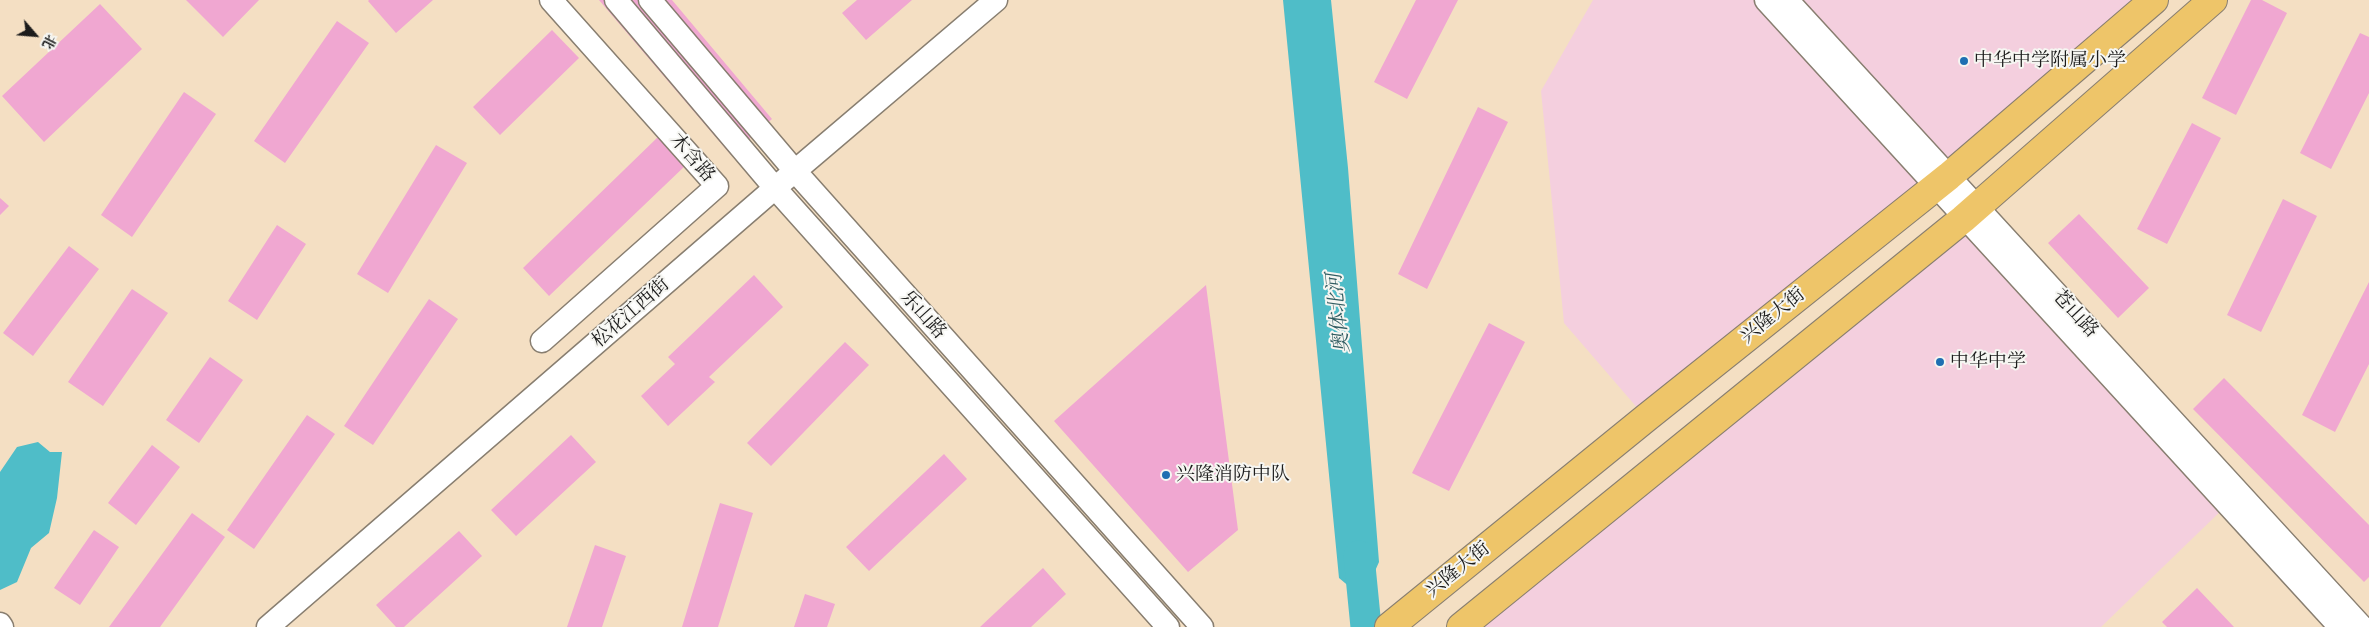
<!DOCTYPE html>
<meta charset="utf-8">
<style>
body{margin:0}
#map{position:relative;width:2369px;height:627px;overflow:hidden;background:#f4dfc3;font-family:"Old Standard TT","Noto Serif SC",serif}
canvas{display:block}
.north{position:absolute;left:10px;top:10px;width:50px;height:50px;-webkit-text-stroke:4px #f6f6f2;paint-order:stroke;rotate:117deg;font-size:14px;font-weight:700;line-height:20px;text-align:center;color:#1c1c1c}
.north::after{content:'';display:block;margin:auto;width:18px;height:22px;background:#1c1c1c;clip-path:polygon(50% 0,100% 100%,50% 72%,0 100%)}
</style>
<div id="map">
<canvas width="2369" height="627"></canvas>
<div class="north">北</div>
</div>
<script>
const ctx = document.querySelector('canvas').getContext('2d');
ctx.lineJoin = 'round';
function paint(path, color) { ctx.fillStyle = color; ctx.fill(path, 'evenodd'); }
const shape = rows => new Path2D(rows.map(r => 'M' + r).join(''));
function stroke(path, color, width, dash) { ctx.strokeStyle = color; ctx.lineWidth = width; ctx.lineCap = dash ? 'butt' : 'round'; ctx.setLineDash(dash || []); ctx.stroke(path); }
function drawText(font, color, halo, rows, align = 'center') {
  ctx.font = font + ' "Old Standard TT","Noto Serif SC",serif'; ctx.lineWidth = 4; ctx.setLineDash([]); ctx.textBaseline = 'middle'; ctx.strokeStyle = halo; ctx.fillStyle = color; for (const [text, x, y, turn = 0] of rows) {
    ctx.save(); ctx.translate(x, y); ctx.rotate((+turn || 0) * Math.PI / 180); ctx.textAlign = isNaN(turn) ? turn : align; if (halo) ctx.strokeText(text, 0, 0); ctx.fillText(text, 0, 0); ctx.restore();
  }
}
paint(shape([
 [1593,0,1766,0,1936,186,1646,418,1564,323,1541,91],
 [1792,0,2154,0,1948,175],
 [1964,218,2227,505,2101,627,1454,627]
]), '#f4cfde');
paint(shape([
 [1283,0,1331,0,1348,168,1379,562,1363,598,1339,578],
 [38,442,50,452,62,452,57,498,49,533,31,548,17,582,0,590,0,472,17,447]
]), '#4fbdc8');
stroke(shape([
 [1359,556,1366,627]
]), '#4fbdc8', 31);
paint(shape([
 [186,0,259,0,223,37],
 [369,0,433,0,396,33,368,1],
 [599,0,672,0,772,119,731,155],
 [857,0,912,0,866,40,842,13],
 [1416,0,1458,0,1407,99,1374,82],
 [2251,0,2262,0,2287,13,2236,115,2202,98],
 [100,4,142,49,44,142,2,96],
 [337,21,369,43,285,163,254,141],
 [552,30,579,58,500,135,473,107],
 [2360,33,2369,37,2369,93,2331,169,2300,153],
 [184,92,216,114,132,237,101,215],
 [1478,107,1508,122,1427,289,1398,274],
 [2192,123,2221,138,2167,244,2137,229],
 [659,136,686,165,549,296,523,268],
 [436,145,467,163,388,293,357,274],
 [0,198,9,206,0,215],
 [2283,199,2317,216,2261,332,2227,315],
 [2079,214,2149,288,2118,318,2048,243],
 [277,225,306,244,257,320,228,301],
 [69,246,99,269,33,356,3,333],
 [754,275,783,307,709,377,715,382,668,426,641,396,675,364,668,357],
 [2369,282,2369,364,2335,432,2302,415],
 [1206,285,1238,530,1188,572,1054,421],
 [132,289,168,313,103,406,68,382],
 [429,299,458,319,373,445,344,426],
 [1489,323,1525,342,1449,491,1412,473],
 [845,342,869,365,771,466,747,443],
 [210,357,243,380,199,443,166,420],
 [2224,378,2369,525,2369,577,2364,582,2193,409],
 [307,415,335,434,254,549,227,530],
 [571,435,596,462,516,536,491,510],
 [152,445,180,467,136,525,108,503],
 [944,454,967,479,869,571,846,547],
 [720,503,753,513,718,627,682,627],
 [192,513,225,537,160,627,109,627],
 [94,530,119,547,80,605,54,588],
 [459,531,482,556,404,627,396,627,376,605],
 [595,545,626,556,602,627,567,627],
 [1043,568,1066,594,1031,627,980,627],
 [2197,588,2234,627,2167,627,2162,622],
 [805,594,835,604,827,627,794,627]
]), '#f0a7d1');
const minor = shape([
 [616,0,775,188,1168,627],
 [650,0,795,171,1202,627],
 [1766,0,2340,627],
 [1787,0,2362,627],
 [542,341,717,186,551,0],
 [0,624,2,627],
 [268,627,775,188,996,0]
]);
const major = shape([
 [1389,627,1646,418,1949,176,2154,0],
 [1461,627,1963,219,2213,0]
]);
stroke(minor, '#887e70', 25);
stroke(major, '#887e70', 30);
stroke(minor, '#fff', 22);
stroke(major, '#eec569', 28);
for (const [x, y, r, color] of [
 [1964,61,5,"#1f6fb2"],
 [1940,362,5,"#1f6fb2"],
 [1166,475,5,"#1f6fb2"]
]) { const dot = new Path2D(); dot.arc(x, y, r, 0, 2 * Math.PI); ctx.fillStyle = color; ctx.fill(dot); stroke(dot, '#f6f6f2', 2); }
drawText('19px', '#1c1c1c', '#f6f6f2', [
 ["中华中学附属小学",1974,61],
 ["中华中学",1950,362],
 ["兴隆消防中队",1176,475]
], 'left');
drawText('19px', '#1c1c1c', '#f6f6f2', [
 ["木含路",692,158,49],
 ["松花江西街",631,313,-41],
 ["苍山路",2075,314,47],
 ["乐山路",923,315,48],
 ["兴隆大街",1773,316,-39],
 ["兴隆大街",1458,570,-39]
]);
drawText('italic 20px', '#305c61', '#f6f6f2', [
 ["奥体北河",1339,313,-96]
]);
</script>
